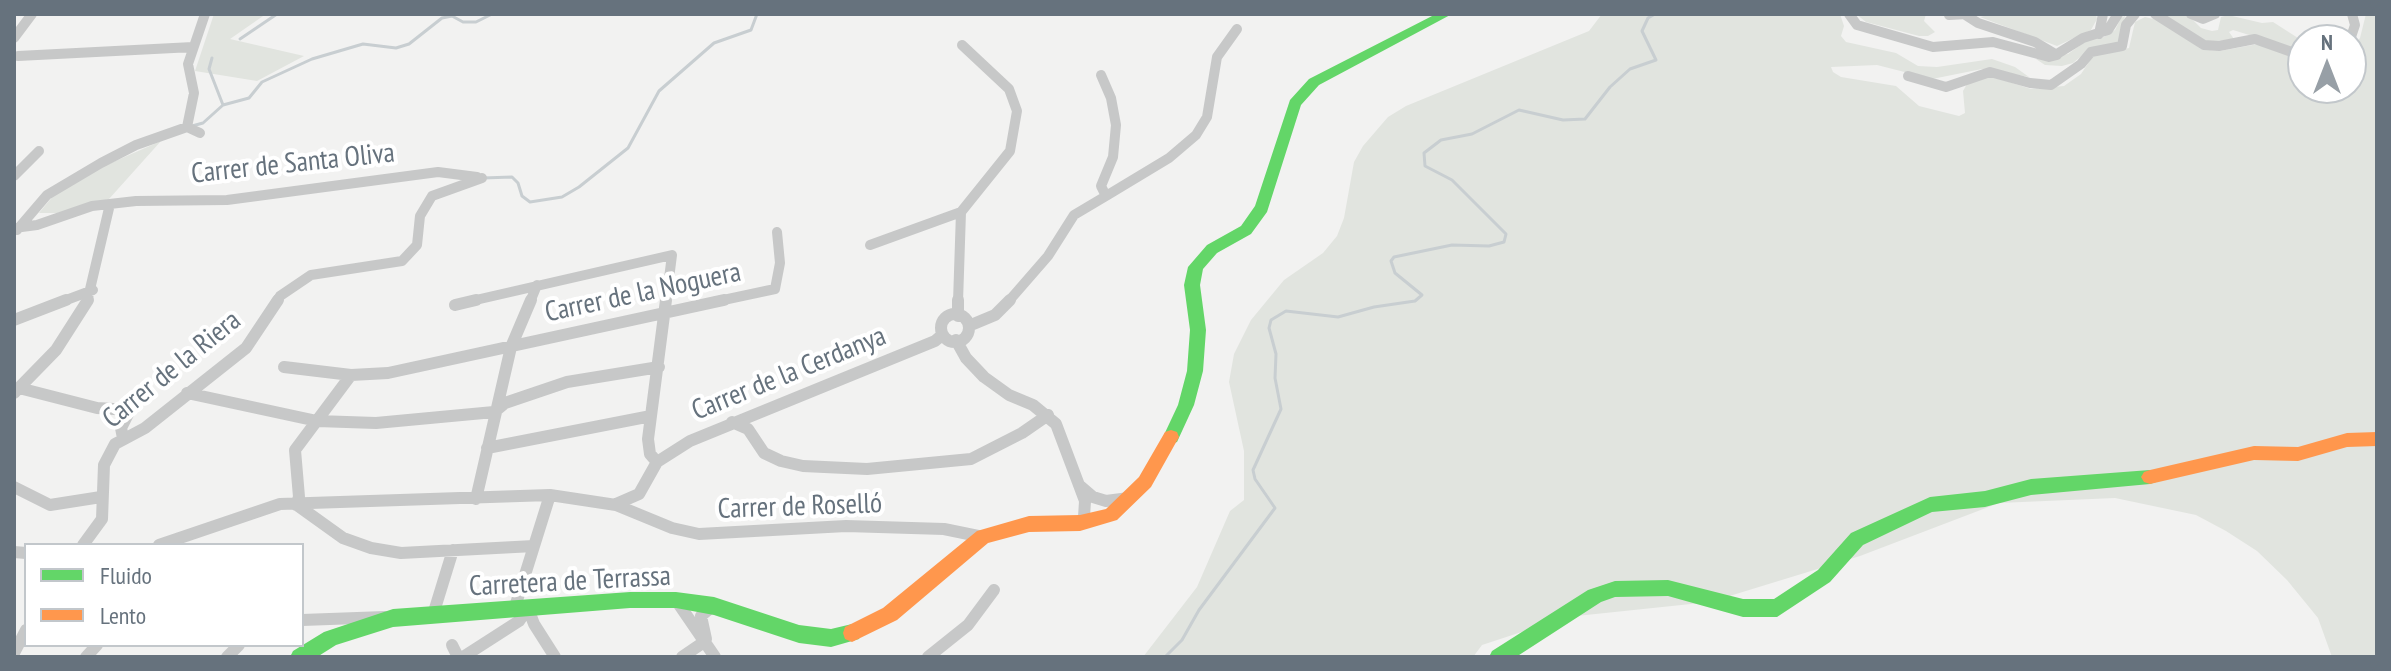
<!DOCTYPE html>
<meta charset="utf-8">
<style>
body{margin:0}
#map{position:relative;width:2391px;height:671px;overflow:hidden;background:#f2f2f1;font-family:"PT Sans Narrow",sans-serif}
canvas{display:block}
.frame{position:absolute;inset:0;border:16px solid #66727d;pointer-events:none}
.legend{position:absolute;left:24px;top:543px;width:280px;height:104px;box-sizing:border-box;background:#fff;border:2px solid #c2c7cb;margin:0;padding:10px 14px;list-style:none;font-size:24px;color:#66727d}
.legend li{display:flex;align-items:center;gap:16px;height:40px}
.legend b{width:40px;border:2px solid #c2c7cb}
.north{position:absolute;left:2287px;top:24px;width:80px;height:80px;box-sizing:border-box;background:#fff;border:2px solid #c2c7cb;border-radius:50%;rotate:0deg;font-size:22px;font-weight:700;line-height:32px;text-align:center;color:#66727d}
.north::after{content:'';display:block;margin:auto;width:28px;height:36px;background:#979fa6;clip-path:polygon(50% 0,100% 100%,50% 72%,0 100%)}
</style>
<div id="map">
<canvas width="2391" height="671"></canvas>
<div class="frame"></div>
<ul class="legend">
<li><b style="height:10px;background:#63d668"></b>Fluido</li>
<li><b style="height:10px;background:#ff974d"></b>Lento</li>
</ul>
<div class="north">N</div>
</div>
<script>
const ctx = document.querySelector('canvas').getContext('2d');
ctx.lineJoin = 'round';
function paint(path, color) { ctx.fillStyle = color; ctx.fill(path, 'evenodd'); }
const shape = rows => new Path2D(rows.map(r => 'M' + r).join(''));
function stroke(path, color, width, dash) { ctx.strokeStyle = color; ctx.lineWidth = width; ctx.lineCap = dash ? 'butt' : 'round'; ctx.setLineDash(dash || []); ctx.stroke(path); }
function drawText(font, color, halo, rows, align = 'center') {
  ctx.font = font + ' "PT Sans Narrow",sans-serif'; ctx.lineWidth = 8; ctx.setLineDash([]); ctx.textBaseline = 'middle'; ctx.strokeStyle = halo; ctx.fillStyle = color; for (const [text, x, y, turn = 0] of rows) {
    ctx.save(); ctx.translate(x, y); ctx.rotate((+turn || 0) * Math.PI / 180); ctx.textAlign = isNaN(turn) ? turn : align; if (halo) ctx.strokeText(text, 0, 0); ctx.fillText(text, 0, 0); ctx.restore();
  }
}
paint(shape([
 [214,14,266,14,230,39,304,56,257,81,195,71],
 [1602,14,1840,14,1844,26,1841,36,1846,42,1896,53,1918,66,1937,67,1992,59,2015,67,2029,77,1982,69,1932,79,1877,65,1831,67,1833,72,1841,77,1896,86,1919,106,1959,116,1965,113,1963,91,1967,84,1984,77,1994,77,2031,89,2064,86,2081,74,2093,56,2129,48,2135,22,2145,17,2162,21,2201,49,2220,51,2258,44,2303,58,2303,88,2351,88,2351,48,2360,38,2366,14,2377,14,2377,657,2332,657,2318,618,2287,580,2257,551,2226,531,2196,515,2115,498,1999,503,1860,556,1710,602,1567,617,1482,645,1473,657,1143,657,1197,587,1230,511,1244,500,1244,451,1229,382,1234,354,1251,320,1284,280,1323,253,1337,236,1344,218,1354,162,1363,146,1388,117,1406,106,1589,31],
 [1856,14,1926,14,1924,21,1935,32,1928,36,1919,36,1866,22],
 [1992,14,2096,14,2097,19,2091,30,2057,46,1980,17],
 [2163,14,2187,14,2201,28,2212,31,2218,30,2221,17,2228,15,2262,23,2273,22,2298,38,2320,36,2327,40,2303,40,2303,50,2298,50,2233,30,2229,32,2234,39,2209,42,2199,39],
 [2125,16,2120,40,2115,44,2090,49,2073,63,2062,66,2045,65,2036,59,2068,54,2089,39,2104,37,2115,30,2121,18],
 [161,141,109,199,58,213,39,213,63,184]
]), '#e1e4df');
stroke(shape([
 [240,39,277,14],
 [223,105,249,98,262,82,312,59,363,44,396,48,409,44,442,18,452,16,463,22,476,22,492,14],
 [192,126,203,123,223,105,209,69,212,58],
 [483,178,512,177,518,183,522,196,530,202,562,197,579,187,628,148,659,91,714,43,751,30,757,14],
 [1165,657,1182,640,1199,610,1275,508,1255,479,1253,470,1281,409,1275,378,1276,354,1269,328,1271,320,1286,311,1338,317,1374,307,1415,301,1422,295,1395,273,1391,261,1394,257,1452,245,1489,246,1504,242,1506,234,1452,180,1425,166,1424,153,1441,140,1472,134,1519,110,1563,120,1585,119,1610,87,1630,69,1656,60,1642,31,1648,18,1655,14]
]), '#c8ced1', 3);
stroke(shape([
 [1849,14,1857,25,1933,47,1993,42,2049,57,2057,55,2035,42,1978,23,1964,14],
 [2155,14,2204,45,2219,46,2255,39,2303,56],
 [2191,14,2203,19,2215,14],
 [1949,15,1967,14],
 [2099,34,2103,14],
 [14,38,32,14],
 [2350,40,2355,25,2352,14],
 [2057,54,2083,38,2108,30,2118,14],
 [18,56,193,47],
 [1908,76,1946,87,1990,72,2030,83,2051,85,2081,64,2091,52,2122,46,2126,25,2135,14],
 [187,127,194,93,188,64,205,14],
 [14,176,39,151],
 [1106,196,1169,158,1196,135,1207,117,1217,57,1237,29],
 [14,228,37,225,92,206,136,201,227,200,438,172,477,177],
 [17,230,47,195,101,163,136,145,187,127,200,133],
 [870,245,961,212],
 [61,302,93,290],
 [87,302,110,204],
 [276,302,280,296,311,275,402,261,417,245,420,216,432,196,482,178],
 [467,302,672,255,666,302],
 [530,302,537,285],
 [714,302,775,289,780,263,777,232],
 [958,302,961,212,1010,151,1017,111,1009,89,962,45],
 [1008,302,1048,256,1074,215,1106,196,1101,186,1113,157,1116,125,1111,98,1101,75]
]), '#c7c8c8', 10);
stroke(shape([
 [455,305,476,300],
 '941 328a14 14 0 1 1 28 0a14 14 0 1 1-28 0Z',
 [958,316,958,300],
 [14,320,66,300],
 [971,325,995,315,1010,300],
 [956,340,966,358,984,377,1009,395,1033,405,1056,424,1085,501,1084,517,1080,523],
 [284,367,351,375,388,373,724,300],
 [19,388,97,408,130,410,121,428,123,438],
 [14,393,56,350,88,300],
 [187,393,317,421,376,423,494,412,505,403,567,382,659,367],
 [732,422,748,429,764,453,781,461,803,466,867,469,971,459,1022,433,1048,415],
 [487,448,651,416],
 [657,462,650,454,648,439,666,300],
 [1079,485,1093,497,1106,501,1129,498],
 [14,487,50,505,101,497],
 [476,499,511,347,531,300],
 [616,504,639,494,657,462,690,441,935,341,942,335],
 [296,505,299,497,295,450,351,375],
 [297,505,343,538,371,548,401,553,534,546],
 [83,545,102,519,104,465,115,444,145,428,246,348,278,300],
 [159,545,280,504,550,495,616,505,672,528,699,534,846,526,944,529,983,537],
 [14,552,26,553],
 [676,600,715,657],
 [528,608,534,624,555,657],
 [514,610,550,495],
 [433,615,453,550],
 [302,620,385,617],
 [706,639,701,616,713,606],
 [452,645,458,657],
 [14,653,26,630],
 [86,657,97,645],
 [227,657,239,645],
 [463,657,519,621,528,608],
 [682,657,704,642],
 [928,657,968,625,994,590]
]), '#c7c8c8', 12);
paint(shape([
 [1436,14,1452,14,1319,85,1301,105,1267,212,1251,234,1217,253,1203,269,1200,285,1206,330,1203,371,1194,405,1177,442,1171,444,1165,442,1163,437,1178,405,1187,371,1190,330,1184,285,1188,267,1207,245,1241,226,1255,206,1290,100,1309,79,1436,14],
 [2150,470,2156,472,2159,477,2156,482,2150,484,2031,495,1985,507,1932,512,1863,545,1830,582,1777,617,1743,617,1668,596,1615,597,1601,602,1516,657,1489,657,1492,651,1588,590,1615,581,1668,580,1743,599,1774,599,1818,570,1851,533,1930,497,1985,491,2031,479,2150,470],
 [630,592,676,592,714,597,799,625,831,629,852,624,859,627,861,633,859,639,831,647,799,643,714,615,676,608,630,608,393,627,336,645,317,657,290,657,293,651,324,632,393,609,630,592]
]), '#63d668');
paint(shape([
 [1171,430,1177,432,1179,437,1151,487,1117,520,1080,531,1029,532,988,543,897,620,852,642,845,639,843,633,845,627,883,608,977,531,1029,516,1080,515,1106,509,1139,477,1165,432,1171,430],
 [2377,432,2377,446,2347,447,2298,461,2254,460,2150,484,2144,482,2141,477,2144,472,2150,470,2254,446,2298,447,2347,433,2377,432]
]), '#ff974d');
drawText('28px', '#66727d', '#fff', [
 ["Carrer de Santa Oliva",293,164,-6],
 ["Carrer de la Noguera",643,293,-12],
 ["Carrer de la Riera",172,370,-39],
 ["Carrer de la Cerdanya",789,374,-22],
 ["Carrer de Roselló",800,507,-2],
 ["Carretera de Terrassa",570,582,-3]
]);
</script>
